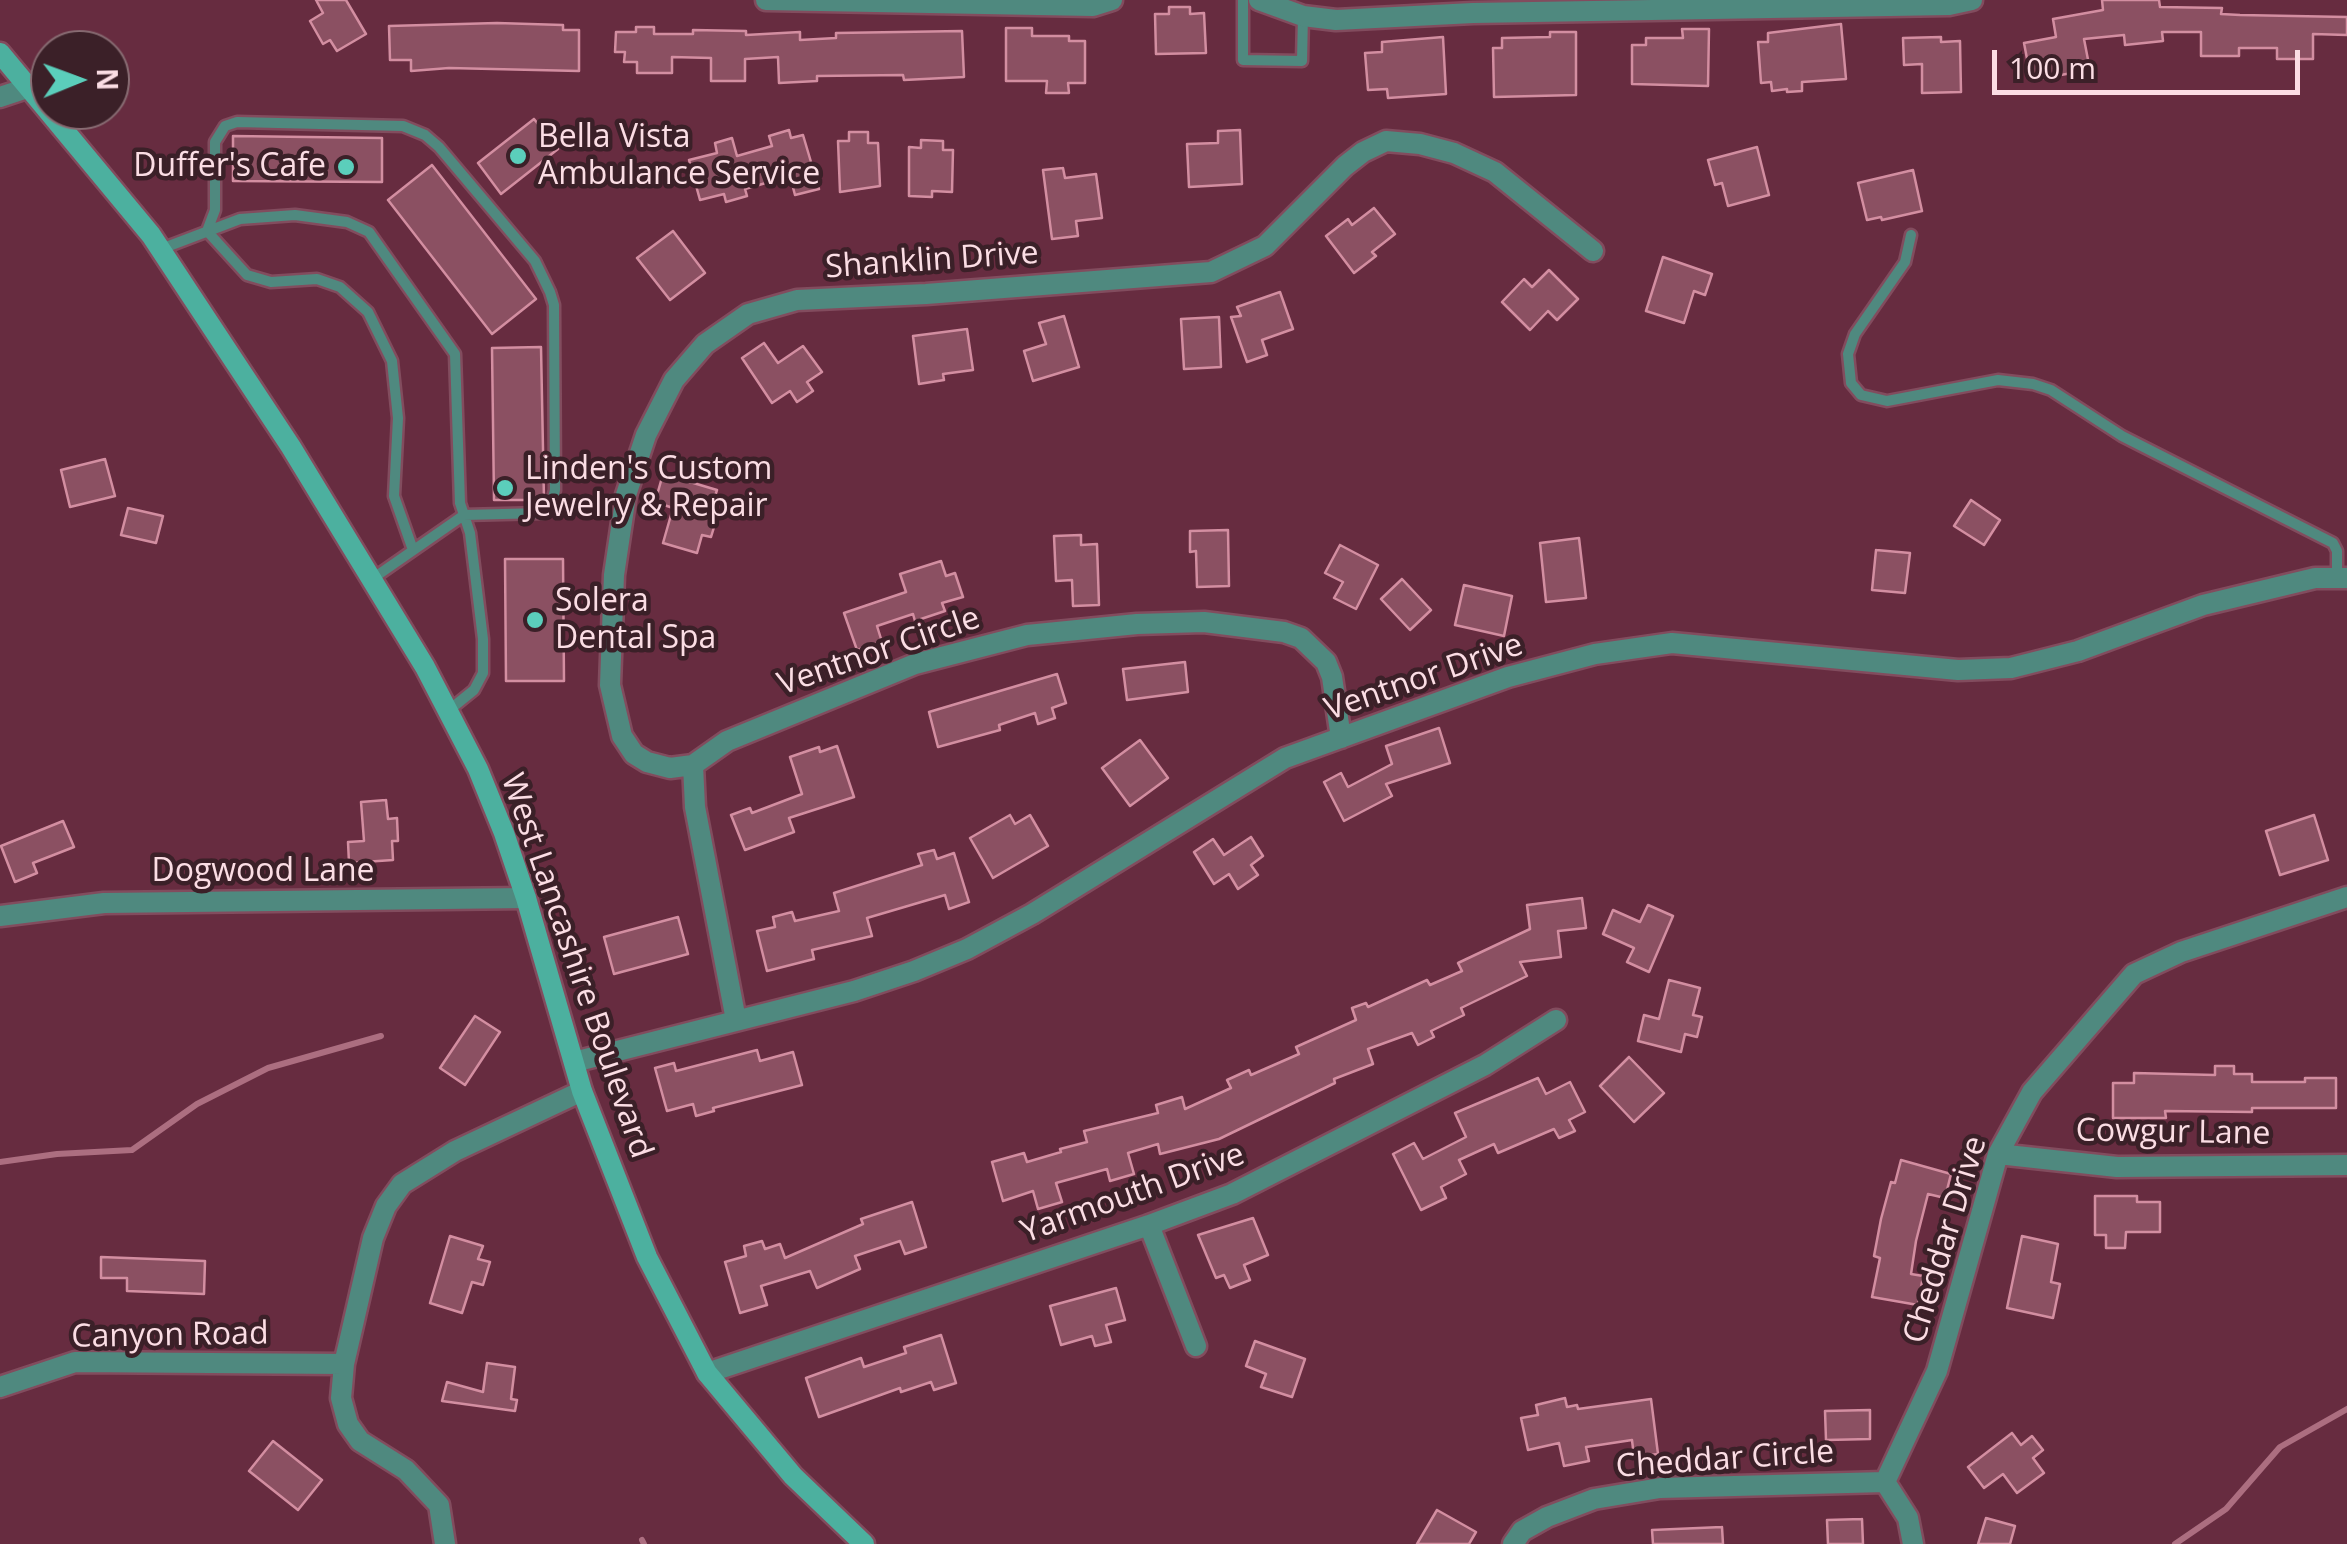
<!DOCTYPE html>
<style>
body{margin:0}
#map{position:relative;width:2347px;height:1544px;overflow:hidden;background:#672c40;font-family:"Open Sans",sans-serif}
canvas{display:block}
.north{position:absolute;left:30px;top:30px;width:100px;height:100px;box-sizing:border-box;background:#3b2028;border:2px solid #886c73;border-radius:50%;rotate:89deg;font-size:28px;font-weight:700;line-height:40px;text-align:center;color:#fbdde4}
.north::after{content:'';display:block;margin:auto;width:35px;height:45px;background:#5bcebb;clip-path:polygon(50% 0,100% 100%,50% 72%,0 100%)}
.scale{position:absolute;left:1992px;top:50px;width:308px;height:45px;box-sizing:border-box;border:5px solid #fbdde4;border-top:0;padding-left:12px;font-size:30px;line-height:35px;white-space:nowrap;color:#fbdde4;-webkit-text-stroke:8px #3b2028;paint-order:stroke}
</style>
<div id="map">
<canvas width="2347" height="1544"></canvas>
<div class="north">N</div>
<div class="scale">100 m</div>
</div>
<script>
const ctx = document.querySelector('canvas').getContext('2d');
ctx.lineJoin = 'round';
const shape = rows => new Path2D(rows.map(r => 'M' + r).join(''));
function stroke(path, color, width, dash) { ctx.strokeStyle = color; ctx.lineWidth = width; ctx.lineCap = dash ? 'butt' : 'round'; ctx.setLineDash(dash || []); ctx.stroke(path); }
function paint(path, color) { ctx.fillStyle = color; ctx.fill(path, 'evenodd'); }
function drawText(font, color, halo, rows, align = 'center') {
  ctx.font = font + ' "Open Sans",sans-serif'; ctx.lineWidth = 9; ctx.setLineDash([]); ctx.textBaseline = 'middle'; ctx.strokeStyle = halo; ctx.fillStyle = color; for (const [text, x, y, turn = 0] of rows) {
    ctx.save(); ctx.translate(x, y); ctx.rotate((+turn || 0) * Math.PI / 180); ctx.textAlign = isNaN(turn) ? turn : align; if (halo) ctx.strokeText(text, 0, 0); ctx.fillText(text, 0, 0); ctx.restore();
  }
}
stroke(shape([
 [0,1162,57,1154,132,1150,197,1104,268,1068,381,1036],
 [642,1540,644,1544],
 [2175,1544,2226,1509,2280,1447,2347,1409]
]), '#ac6e80', 6);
const building = shape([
 [316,0,346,0,366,34,337,51,330,40,323,44,310,21,323,13,316,0],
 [2102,0,2159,0,2160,7,2222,8,2221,14,2240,15,2347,17,2347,35,2313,34,2313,59,2277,59,2277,48,2239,48,2239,56,2201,56,2201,32,2162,32,2163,41,2125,45,2124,35,2084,39,2090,70,2031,80,2024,43,2056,37,2053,19,2103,10,2102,0],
 [1169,7,1190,7,1190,14,1204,13,1206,53,1156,54,1155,14,1169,14,1169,7],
 [497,23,563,25,563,30,579,30,579,71,449,68,411,71,411,60,390,60,389,26,497,23],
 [1841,24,1846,79,1802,82,1802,91,1787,92,1787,89,1772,91,1771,82,1761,83,1758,42,1768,42,1768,33,1841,24],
 [636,27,654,27,654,34,693,34,693,30,746,31,746,35,800,32,800,40,836,38,836,33,962,31,964,77,904,80,903,75,817,76,817,81,779,83,778,57,745,59,745,81,711,81,711,58,672,57,672,73,637,73,637,62,624,62,625,52,615,52,616,32,636,32,636,27],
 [1006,28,1032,28,1032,36,1069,36,1069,41,1085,41,1085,83,1068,83,1069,93,1046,93,1047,81,1006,81,1006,28],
 [1682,29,1709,29,1708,86,1632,84,1632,45,1646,45,1646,38,1683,38,1682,29],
 [1550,32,1576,32,1576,95,1494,97,1493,48,1502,48,1502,38,1550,37,1550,32],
 [1443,37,1446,94,1388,98,1387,89,1368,90,1365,53,1382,52,1382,42,1443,37],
 [1941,37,1941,42,1960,41,1961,92,1922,93,1922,64,1904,65,1903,38,1941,37],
 [534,119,558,149,501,194,478,163,534,119],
 [789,130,791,138,803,135,819,189,795,195,790,176,745,189,747,196,726,202,724,194,700,200,689,160,717,153,715,143,732,138,737,156,772,146,769,136,789,130],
 [1240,130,1242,184,1189,187,1187,144,1218,143,1218,131,1240,130],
 [849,132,868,132,868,143,878,143,880,186,840,192,838,141,849,141,849,132],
 [233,136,382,138,382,182,233,181,233,136],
 [921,140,943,141,943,150,953,150,952,192,932,191,932,197,909,196,909,147,921,148,921,140],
 [1757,147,1769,195,1728,206,1722,183,1715,185,1708,160,1757,147],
 [432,165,536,299,492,334,388,200,432,165],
 [1063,168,1065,178,1096,174,1102,218,1076,221,1078,236,1052,239,1043,170,1063,168],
 [1913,170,1922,211,1882,220,1881,217,1867,220,1858,183,1913,170],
 [1374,208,1395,234,1372,252,1376,256,1354,273,1326,236,1348,219,1352,225,1374,208],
 [673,231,705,273,670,300,637,258,673,231],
 [1663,257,1712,274,1705,295,1694,291,1684,323,1646,311,1663,257],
 [1549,270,1578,299,1557,320,1548,311,1530,330,1502,302,1524,279,1532,287,1549,270],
 [1280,292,1293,329,1262,340,1267,355,1247,362,1231,317,1241,316,1237,307,1280,292],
 [1064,316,1079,367,1033,381,1024,351,1046,344,1039,323,1064,316],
 [1219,317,1221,367,1184,369,1181,319,1219,317],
 [967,329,973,370,943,374,944,380,919,384,913,336,967,329],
 [764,343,778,363,803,346,822,372,807,382,813,391,797,402,790,391,772,403,742,358,764,343],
 [541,347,544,500,494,500,492,348,541,347],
 [105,459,115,496,70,507,61,470,105,459],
 [663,474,717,490,711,509,719,511,711,537,702,535,697,553,663,543,673,508,655,502,663,474],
 [1971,500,2000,520,1984,545,1954,526,1971,500],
 [128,508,163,516,156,543,121,535,128,508],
 [1228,530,1229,586,1197,587,1196,551,1190,552,1190,531,1228,530],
 [1081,535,1081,545,1097,544,1099,605,1073,606,1072,580,1056,581,1054,536,1081,535],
 [1579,538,1586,598,1546,602,1540,543,1579,538],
 [1340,545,1378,565,1356,609,1334,598,1343,582,1325,573,1340,545],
 [1876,550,1910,553,1905,593,1872,590,1876,550],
 [505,559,563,559,564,681,506,681,505,559],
 [941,561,946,576,955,573,963,597,942,603,945,611,915,621,913,614,877,626,882,642,857,650,844,613,906,592,900,574,941,561],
 [1402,579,1431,610,1410,630,1381,599,1402,579],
 [1464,585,1512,596,1504,636,1455,625,1464,585],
 [1185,662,1188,692,1127,700,1123,669,1185,662],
 [1057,674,1066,703,1052,708,1055,718,1038,724,1035,713,999,725,1000,730,938,747,929,712,1057,674],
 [1439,728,1450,763,1386,784,1392,796,1344,821,1324,782,1341,773,1348,787,1392,764,1386,746,1439,728],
 [1140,740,1168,778,1130,806,1102,768,1140,740],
 [837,746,854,797,789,818,794,832,745,850,731,815,750,808,752,813,802,794,790,757,819,747,820,752,837,746],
 [386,800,388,819,397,818,398,841,392,841,393,860,349,863,348,842,364,841,361,802,386,800],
 [1010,815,1015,824,1030,815,1048,846,993,878,970,838,1010,815],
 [2314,815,2328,860,2280,875,2266,831,2314,815],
 [63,821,74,847,33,863,37,873,15,882,1,846,63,821],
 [1251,837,1263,856,1251,865,1258,875,1238,889,1229,874,1214,884,1194,852,1213,839,1224,855,1251,837],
 [934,850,937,859,954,853,969,902,949,909,945,895,867,918,872,936,812,950,814,959,767,971,757,931,775,927,773,917,792,912,795,921,839,911,834,893,922,865,918,854,934,850],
 [1582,898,1586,928,1558,931,1561,957,1520,962,1527,976,1461,1008,1464,1015,1431,1031,1434,1037,1418,1045,1412,1033,1368,1049,1373,1064,1334,1079,1335,1083,1219,1139,1160,1154,1158,1144,1128,1153,1134,1174,1110,1181,1107,1169,1056,1183,1062,1202,1038,1209,1033,1191,1003,1201,992,1162,1024,1153,1027,1162,1061,1152,1060,1149,1087,1142,1084,1131,1158,1113,1156,1105,1182,1097,1185,1109,1231,1088,1227,1080,1249,1070,1251,1075,1299,1054,1296,1047,1356,1020,1352,1008,1366,1003,1368,1007,1427,980,1430,985,1462,971,1458,963,1530,929,1527,905,1582,898],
 [1648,905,1673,916,1649,972,1627,962,1634,948,1603,934,1613,910,1640,922,1648,905],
 [678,917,688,954,614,974,604,937,678,917],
 [1669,980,1700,988,1693,1015,1702,1017,1697,1037,1685,1034,1681,1052,1638,1041,1644,1015,1659,1019,1669,980],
 [475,1016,500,1032,465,1085,440,1068,475,1016],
 [757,1050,760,1061,793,1052,802,1085,713,1108,714,1111,696,1116,693,1104,667,1111,655,1068,674,1063,676,1071,757,1050],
 [1629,1057,1664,1093,1634,1122,1600,1086,1629,1057],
 [2215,1066,2234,1066,2234,1074,2252,1074,2252,1082,2305,1082,2305,1078,2336,1078,2336,1108,2252,1108,2252,1112,2165,1111,2166,1118,2113,1118,2113,1083,2134,1083,2134,1073,2215,1075,2215,1066],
 [1538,1078,1546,1094,1570,1082,1585,1112,1569,1120,1575,1131,1559,1138,1554,1129,1498,1153,1494,1144,1459,1160,1466,1174,1441,1187,1446,1198,1421,1210,1393,1154,1414,1143,1423,1159,1466,1137,1455,1113,1538,1078],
 [1901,1160,1951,1174,1945,1198,1928,1194,1916,1241,1911,1274,1923,1276,1918,1305,1872,1297,1880,1258,1874,1256,1881,1219,1891,1182,1895,1183,1901,1160],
 [2095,1196,2137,1196,2137,1202,2160,1202,2160,1232,2126,1232,2125,1248,2106,1248,2106,1235,2095,1235,2095,1196],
 [912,1202,926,1247,905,1254,900,1241,855,1256,860,1269,817,1288,810,1271,761,1286,767,1305,740,1313,725,1262,746,1256,744,1246,762,1241,765,1249,780,1244,785,1258,863,1224,861,1219,912,1202],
 [1253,1218,1268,1255,1244,1265,1250,1280,1230,1288,1224,1275,1216,1278,1198,1235,1253,1218],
 [450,1236,483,1246,478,1259,490,1262,483,1285,472,1282,462,1313,430,1303,450,1236],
 [2022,1236,2058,1244,2051,1282,2060,1284,2053,1318,2007,1308,2022,1236],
 [101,1257,205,1261,204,1294,127,1291,127,1278,101,1278,101,1257],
 [1116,1288,1125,1320,1106,1325,1111,1342,1095,1346,1092,1336,1061,1345,1050,1306,1116,1288],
 [941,1335,956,1383,934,1390,931,1382,901,1392,900,1388,819,1417,806,1378,861,1358,864,1367,906,1353,904,1347,941,1335],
 [1255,1341,1305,1359,1292,1397,1261,1387,1266,1374,1246,1366,1255,1341],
 [487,1363,515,1367,511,1399,517,1400,515,1411,442,1401,447,1382,483,1392,487,1363],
 [1565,1398,1567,1407,1577,1405,1578,1409,1651,1399,1658,1454,1634,1457,1632,1440,1586,1447,1589,1461,1564,1466,1559,1443,1528,1450,1521,1418,1538,1415,1536,1405,1565,1398],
 [1870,1410,1870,1439,1826,1440,1825,1411,1870,1410],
 [2012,1433,2021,1445,2032,1436,2043,1450,2033,1458,2044,1473,2017,1493,2003,1474,1984,1488,1968,1467,2012,1433],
 [273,1441,322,1480,298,1510,249,1471,273,1441],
 [1437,1510,1476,1532,1469,1544,1417,1544,1437,1510],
 [1986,1518,2015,1526,2010,1544,1978,1544,1986,1518],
 [1862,1519,1863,1544,1828,1544,1827,1520,1862,1519],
 [1722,1527,1723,1544,1653,1544,1652,1530,1722,1527]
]);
paint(building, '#8b5062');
stroke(building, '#d38ea1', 2.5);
const lane = shape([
 [1243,0,1243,60,1302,61,1303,16],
 [1911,235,1905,262,1855,334,1848,354,1851,383,1861,395,1887,401,1998,380,2033,384,2051,390,2122,436,2333,543,2337,551,2337,577],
 [161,249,240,219,295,215,347,222,369,232,455,354,460,503,470,533,483,639,483,673,474,690,448,711],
 [372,579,464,515,542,513,551,506,555,490,554,305,550,292,535,261,439,147,425,135,403,126,237,122,225,126,215,142,215,210,207,231,247,275,271,282,317,279,340,287,368,312,392,361,398,418,394,496,413,550]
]);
const street = shape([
 [766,0,1093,6,1112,0],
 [1259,0,1303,16,1336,20,1473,13,1949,5,1972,0],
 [0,97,27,88],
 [1341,738,1332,677,1326,662,1301,638,1284,632,1204,622,1137,624,1027,635,915,664,727,741,693,765,670,768,647,762,634,754,622,736,610,685,614,575,626,495,646,435,674,380,705,344,748,314,797,300,926,294,1211,272,1265,246,1345,166,1363,152,1386,141,1420,144,1454,153,1495,172,1593,251],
 [693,765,695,807,736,1020],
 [0,916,104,903,526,898],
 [574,1062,854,991,914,971,967,949,1032,914,1285,758,1508,677,1595,654,1672,643,1958,670,2011,668,2078,651,2203,605,2315,578,2347,578],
 [1998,1154,2117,1167,2347,1165],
 [1149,1225,1196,1346],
 [707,1373,1149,1225,1232,1194,1485,1065,1556,1020],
 [0,1387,75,1362,344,1364],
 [1885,1482,1937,1371,1998,1154,2032,1092,2134,974,2181,952,2347,897],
 [445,1544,439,1505,406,1470,360,1441,348,1424,341,1398,344,1364,373,1238,386,1206,402,1184,455,1151,582,1091],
 [1513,1544,1522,1531,1547,1517,1594,1499,1660,1488,1885,1482,1908,1518,1913,1544]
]);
const secondary = shape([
 [0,53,151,235,291,447,425,667,478,769,504,833,526,898,582,1091,647,1257,707,1373,793,1476,864,1544]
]);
stroke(lane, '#824c5e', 15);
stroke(street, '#824c5e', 25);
stroke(secondary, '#824c5e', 25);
stroke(lane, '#4f897f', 10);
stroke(street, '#4f897f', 20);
stroke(secondary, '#4cb09f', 20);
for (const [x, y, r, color] of [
 [518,156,10,"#5bcebb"],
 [346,167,10,"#5bcebb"],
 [505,488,10,"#5bcebb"],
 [535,620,10,"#5bcebb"]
]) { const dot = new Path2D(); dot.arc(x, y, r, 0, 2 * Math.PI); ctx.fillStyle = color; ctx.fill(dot); stroke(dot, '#3b2028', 4); }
drawText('32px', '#fbdde4', '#3b2028', [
 ["Bella Vista",538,138],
 ["Ambulance Service",538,175],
 ["Duffer's Cafe",326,167,"right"],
 ["Linden's Custom",525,470],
 ["Jewelry & Repair",525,507],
 ["Solera",555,602],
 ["Dental Spa",555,639]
], 'left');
drawText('32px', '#fbdde4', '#3b2028', [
 ["Shanklin Drive",932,261,-4],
 ["Ventnor Circle",879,652,-19],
 ["Ventnor Drive",1424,678,-19],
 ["Dogwood Lane",263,872],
 ["West Lancashire Boulevard",576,966,71],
 ["Cowgur Lane",2173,1133,1],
 ["Yarmouth Drive",1133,1194,-20],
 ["Cheddar Drive",1946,1240,-73],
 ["Canyon Road",170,1336,-1],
 ["Cheddar Circle",1725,1460,-4]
]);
</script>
